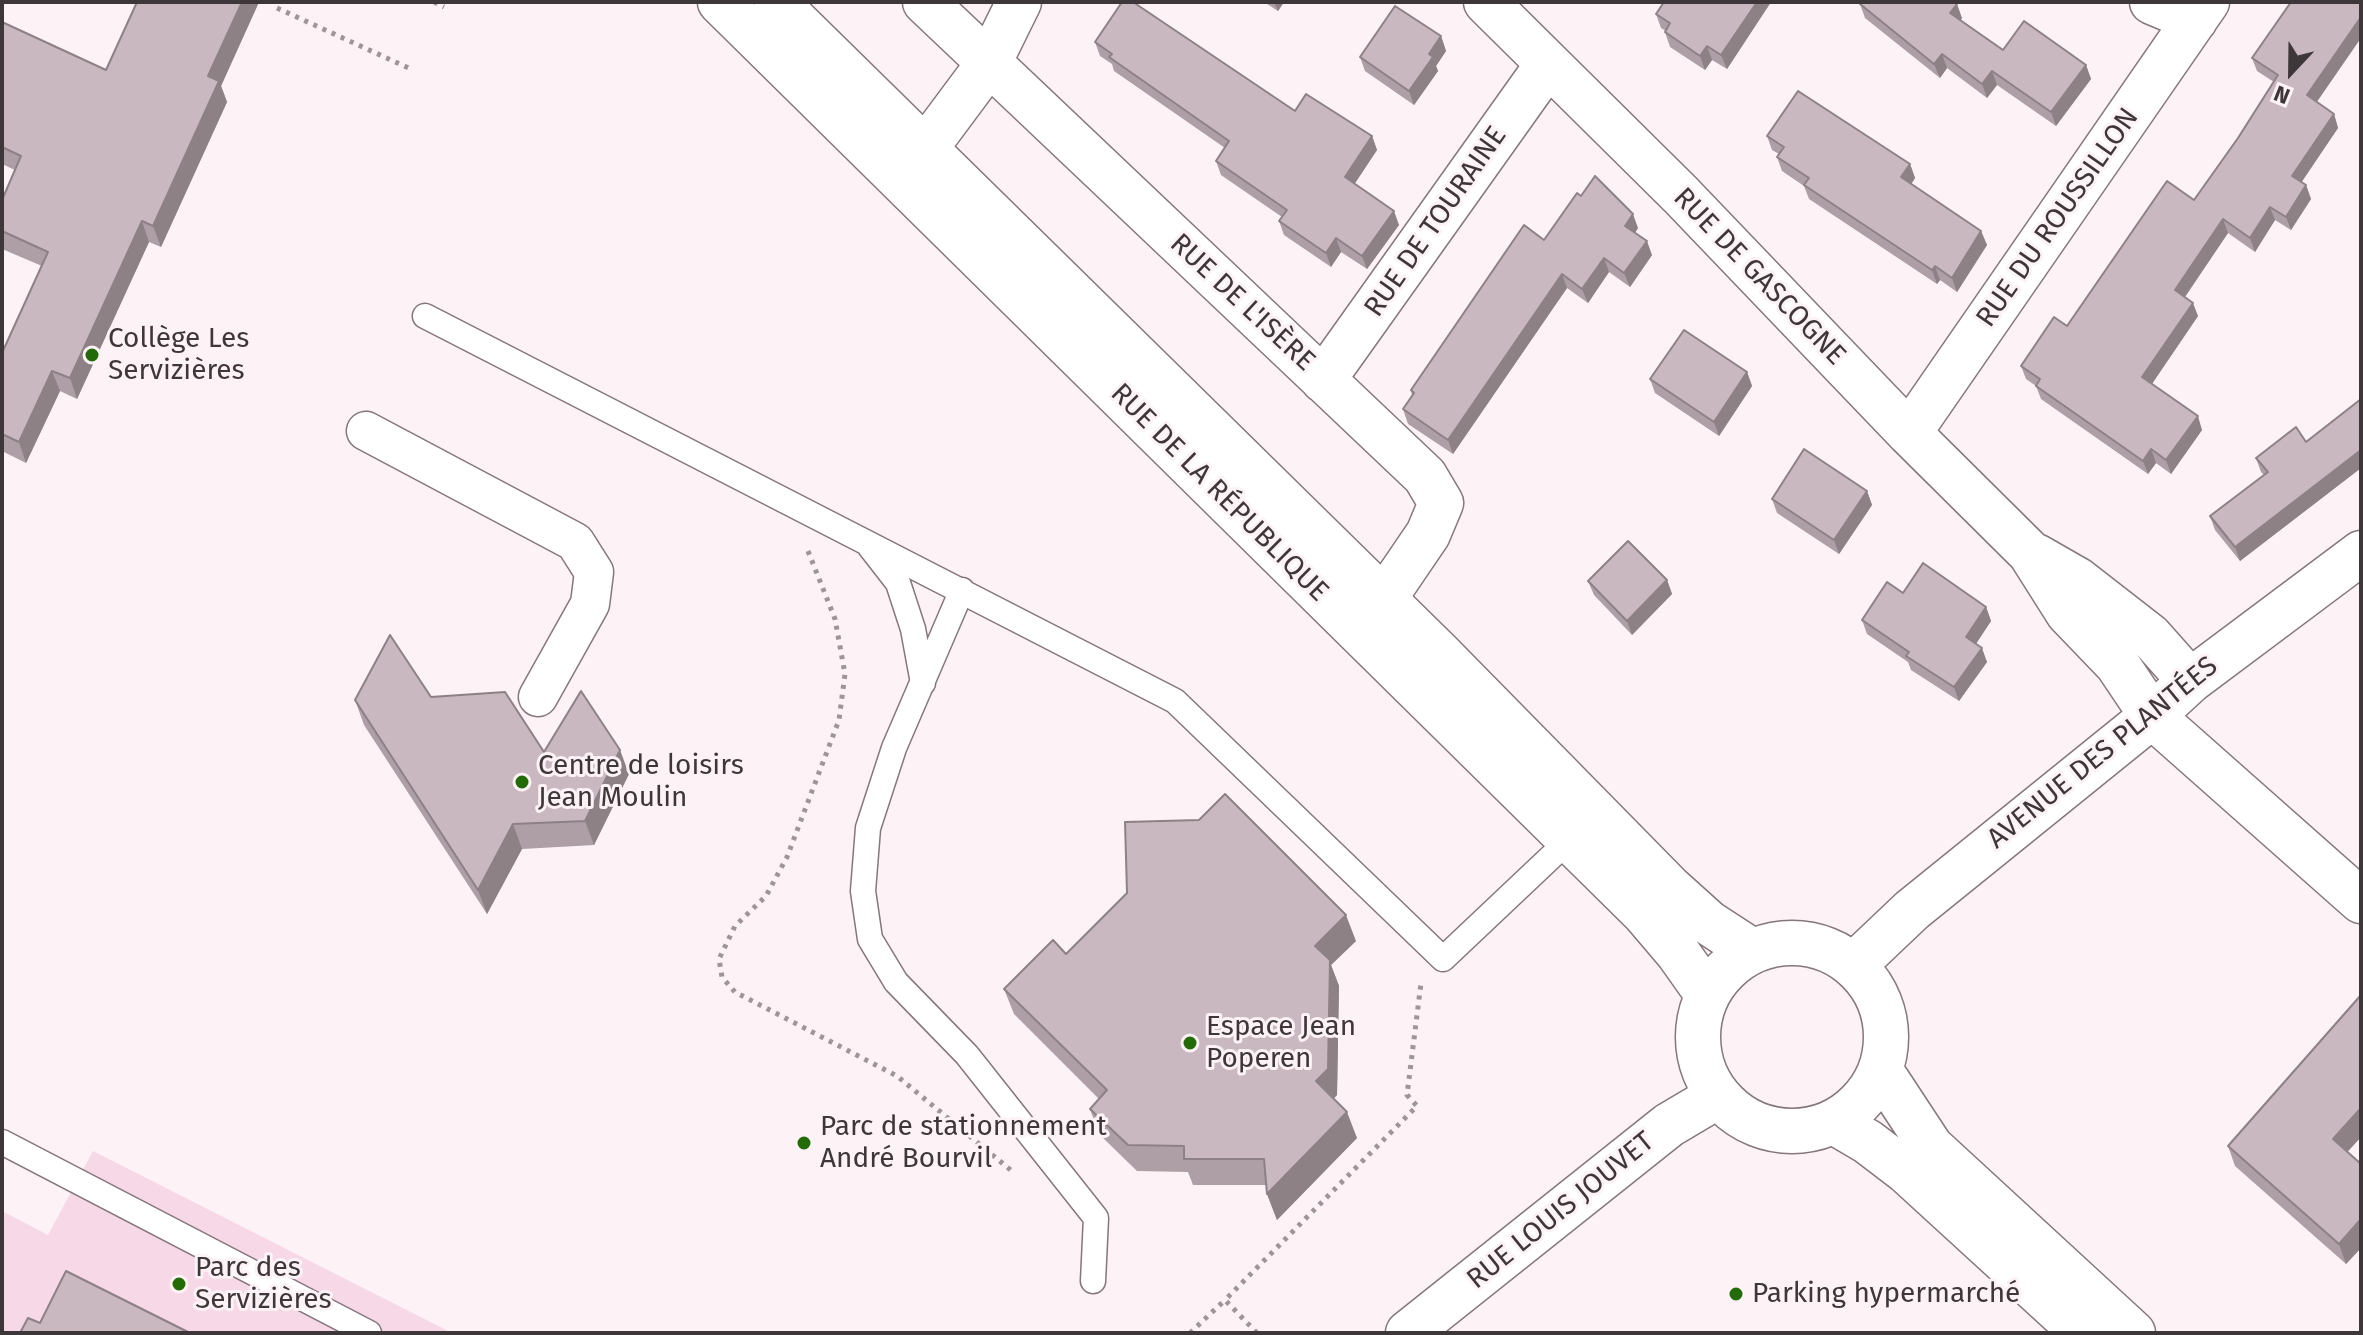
<!DOCTYPE html>
<meta charset="utf-8">
<style>
body{margin:0}
#map{position:relative;width:2363px;height:1335px;overflow:hidden;background:#fdf2f6;font-family:"Fira Sans",sans-serif}
canvas{display:block}
.frame{position:absolute;inset:0;border:4px solid #3e373a;pointer-events:none}
.north{position:absolute;left:2251px;top:32px;width:80px;height:80px;-webkit-text-stroke:6px #fdf2f6;paint-order:stroke;rotate:202deg;font-size:22px;font-weight:700;line-height:32px;text-align:center;color:#3e373a}
.north::after{content:'';display:block;margin:auto;width:28px;height:36px;background:#3e373a;clip-path:polygon(50% 0,100% 100%,50% 72%,0 100%)}
</style>
<div id="map">
<canvas width="2363" height="1335"></canvas>
<div class="frame"></div>
<div class="north">N</div>
</div>
<script>
const ctx = document.querySelector('canvas').getContext('2d');
ctx.lineJoin = 'round';
function paint(path, color) { ctx.fillStyle = color; ctx.fill(path, 'evenodd'); }
const shape = rows => new Path2D(rows.map(r => 'M' + r).join(''));
function stroke(path, color, width, dash) { ctx.strokeStyle = color; ctx.lineWidth = width; ctx.lineCap = dash ? 'butt' : 'round'; ctx.setLineDash(dash || []); ctx.stroke(path); }
function drawText(font, color, halo, rows, align = 'center') {
  ctx.font = font + ' "Fira Sans",sans-serif'; ctx.lineWidth = 6; ctx.setLineDash([]); ctx.textBaseline = 'middle'; ctx.strokeStyle = halo; ctx.fillStyle = color; for (const [text, x, y, turn = 0] of rows) {
    ctx.save(); ctx.translate(x, y); ctx.rotate((+turn || 0) * Math.PI / 180); ctx.textAlign = isNaN(turn) ? turn : align; if (halo) ctx.strokeText(text, 0, 0); ctx.fillText(text, 0, 0); ctx.restore();
  }
}
paint(shape([
 [93,1151,452,1333,2,1333,2,1211,48,1235]
]), '#f7d8e6');
const service = shape([
 [425,316,1175,701,1443,959,1570,839],
 [870,547,898,583,913,629,923,683],
 [962,590,894,748,868,828,863,891,870,939,896,982,967,1055,1096,1218,1093,1281],
 [2,1142,369,1333]
]);
const pedestrian = shape([
 [366,431,575,542,594,572,590,604,538,697]
]);
const minor = shape([
 [925,2,1425,476,1441,503,1428,534,1362,631],
 [1486,2,1681,195,1909,433,2030,553,2068,613,2117,664,2152,716,2361,901],
 [2152,2,2195,20],
 [900,176,925,149,989,63,1019,2],
 [1323,380,1548,64],
 [1909,433,2207,2],
 [2036,556,2078,580,2150,636,2190,681],
 [1854,965,1912,910,2152,716,2190,681,2361,553],
 [1408,1333,1669,1125,1718,1096]
]);
const secondary = shape([
 [720,2,1644,913,1678,953,1707,994],
 [776,2,1440,654,1669,887,1709,923,1752,951],
 '1698 1037a94 94 0 1 1 188 0a94 94 0 1 1-188 0Z',
 [1881,1071,1931,1147,2133,1333],
 [1834,1122,1868,1142,1906,1171,2083,1333]
]);
stroke(service, '#86767d', 27);
stroke(pedestrian, '#86767d', 41);
stroke(minor, '#86767d', 47);
stroke(secondary, '#86767d', 47);
stroke(shape([
 [434,2,444,7],
 [277,8,413,70],
 [808,551,835,619,845,674,839,720,787,857,766,896,735,926,719,959,722,977,735,992,897,1076,1013,1172],
 [1190,1333,1225,1300],
 [1257,1333,1225,1300,1417,1106,1407,1095,1421,983]
]), '#9e9599', 5, [4, 6]);
stroke(service, '#fff', 24);
stroke(pedestrian, '#fff', 38);
stroke(minor, '#fff', 44);
stroke(secondary, '#fff', 44);
paint(shape([
 [137,2,259,2,221,86,227,102,161,247,149,242,77,399,60,391,26,463,2,451,2,353,42,266,2,249,2,200,15,170,2,164,2,22,106,70],
 [1264,2,1284,2,1278,11],
 [1771,2,1727,69,1712,60,1705,70,1670,47,1665,32,1666,31,1661,28,1656,14],
 [1860,4,1962,18,1961,20,2003,50,2086,65,2091,79,2056,126,1997,85,1987,98,1947,68,1940,78,1865,18],
 [1441,36,1446,51,1436,66,1438,71,1414,105,1365,71,1360,57],
 [1095,42,1372,136,1377,150,1354,184,1399,225,1367,269,1341,252,1331,267,1284,235,1279,221,1282,217,1221,175,1216,161,1225,148,1114,71,1112,64,1100,56],
 [2252,58,2334,114,2338,128,2301,182,2306,185,2311,199,2291,230,2275,220,2255,252,2228,233,2185,297,2198,316,2152,384,2202,430,2171,474,2156,463,2148,474,2041,399,2036,386,2026,379,2021,366,2067,326,2194,200,2238,138,2274,82,2257,71],
 [1767,136,1910,164,1915,178,1911,184,1981,231,1987,245,1957,292,1940,280,1937,284,1809,199,1804,186,1782,171,1777,157,1779,154,1772,150],
 [1581,196,1638,228,1635,233,1652,255,1630,287,1609,272,1588,303,1567,288,1453,454,1408,424,1403,409,1412,395,1411,390,1544,240],
 [1747,372,1752,386,1719,436,1655,393,1650,379],
 [2361,399,2361,468,2240,561,2215,530,2210,516,2264,475,2261,472,2256,458,2306,442],
 [1867,491,1872,505,1839,554,1777,513,1772,499],
 [1667,580,1672,594,1632,635,1594,595,1588,581],
 [1903,593,1986,607,1991,621,1976,644,1987,662,1959,701,1911,670,1908,662,1867,634,1862,620],
 [431,697,544,752,629,774,594,845,522,849,487,914,364,725,355,700],
 [1356,941,1331,965,1339,986,1337,1095,1334,1098,1357,1138,1277,1220,1267,1194,1266,1185,1193,1185,1188,1172,1137,1171,1099,1134,1090,1109,1099,1099,1014,1014,1004,989,1066,954],
 [2361,1137,2347,1152,2361,1164,2361,1248,2346,1264,2235,1166,2228,1146]
]), '#ae9ea5');
paint(shape([
 [242,2,259,2,221,86,227,102,161,247,153,226,208,76],
 [1274,2,1284,2,1278,11],
 [1757,2,1771,2,1727,69,1721,55],
 [1957,4,1962,18,1955,27,1950,13],
 [2361,17,2361,38,2312,109,2307,95],
 [1441,36,1446,51,1436,66,1438,71,1414,105,1409,91,1429,54],
 [1707,46,1712,60,1705,70,1700,56],
 [1942,54,1947,68,1940,78,1934,64],
 [2086,65,2091,79,2056,126,2051,112],
 [1992,71,1997,85,1987,98,1982,84],
 [2334,114,2338,128,2297,189,2292,176],
 [1372,136,1377,150,1350,191,1345,177],
 [1910,164,1915,178,1906,192,1901,177],
 [2306,185,2311,199,2291,230,2286,217],
 [2270,207,2275,220,2255,252,2250,238],
 [1394,211,1399,225,1367,269,1362,256],
 [1633,214,1638,228,1630,240,1625,226],
 [2223,219,2228,233,2180,304,2175,290],
 [142,221,149,242,77,399,70,378],
 [1981,231,1987,245,1957,292,1952,278],
 [1336,238,1341,252,1331,267,1326,253],
 [1647,241,1652,255,1630,287,1624,273],
 [1604,258,1609,272,1588,303,1582,289],
 [1935,266,1940,280,1937,284,1932,270],
 [1562,274,1567,288,1453,454,1448,440],
 [2193,303,2198,316,2147,391,2142,377],
 [52,371,60,391,26,463,19,442],
 [1747,372,1752,386,1719,436,1714,422],
 [2198,416,2202,430,2171,474,2166,460],
 [2151,449,2156,463,2148,474,2143,461],
 [2361,450,2361,468,2240,561,2235,547],
 [1867,491,1872,505,1839,554,1834,540],
 [1667,580,1672,594,1632,635,1627,621],
 [1986,607,1991,621,1971,651,1966,637],
 [1982,648,1987,662,1959,701,1954,687],
 [620,750,629,774,594,845,585,821],
 [513,824,522,849,487,914,478,890],
 [1346,915,1356,941,1331,965,1339,986,1337,1095,1326,1107,1316,1081,1315,946],
 [2361,1108,2361,1137,2340,1160,2333,1139],
 [1347,1112,1357,1138,1277,1220,1267,1194],
 [2361,1219,2361,1248,2346,1264,2339,1244]
]), '#8d8186');
const building = shape([
 [137,2,242,2,208,76,219,81,153,226,142,221,70,378,52,371,19,442,2,434,2,353,48,252,2,231,2,200,21,156,2,147,2,22,106,70,137,2],
 [1122,2,1133,2,1295,111,1306,94,1372,136,1345,177,1394,211,1362,256,1336,238,1326,253,1279,221,1287,210,1216,161,1229,141,1109,57,1112,54,1095,42,1122,2],
 [1664,2,1757,2,1721,55,1707,46,1700,56,1665,32,1670,23,1656,14,1664,2],
 [1861,2,1954,2,1957,4,1950,13,2003,50,2024,21,2086,65,2051,112,1992,71,1982,84,1942,54,1934,64,1860,4,1861,2],
 [2291,2,2361,2,2361,17,2307,95,2334,114,2292,176,2306,185,2286,217,2270,207,2250,238,2223,219,2175,290,2193,303,2142,377,2198,416,2166,460,2151,449,2143,461,2036,386,2040,379,2021,366,2054,317,2067,326,2167,181,2194,200,2238,138,2278,75,2252,58,2291,2],
 [1395,6,1441,36,1429,54,1433,57,1409,91,1360,57,1395,6],
 [1798,91,1910,164,1901,177,1981,231,1952,278,1935,266,1932,270,1804,185,1809,178,1777,157,1784,147,1767,136,1798,91],
 [1595,176,1633,214,1625,226,1647,241,1624,273,1604,258,1582,289,1562,274,1448,440,1403,409,1414,393,1411,390,1524,225,1544,240,1577,193,1581,196,1595,176],
 [1684,330,1747,372,1714,422,1650,379,1684,330],
 [2361,399,2361,450,2235,547,2210,516,2268,472,2256,458,2296,427,2306,442,2361,399],
 [1804,449,1867,491,1834,540,1772,499,1804,449],
 [1628,541,1667,580,1627,621,1588,581,1628,541],
 [1923,563,1986,607,1966,637,1982,648,1954,687,1906,656,1909,652,1862,620,1887,582,1903,593,1923,563],
 [390,635,431,697,505,692,544,752,581,691,620,750,585,821,513,824,478,890,355,700,390,635],
 [1225,794,1346,915,1315,946,1330,960,1328,1069,1316,1081,1347,1112,1267,1194,1264,1159,1184,1159,1184,1146,1128,1145,1090,1109,1107,1090,1004,989,1053,940,1066,954,1127,893,1125,822,1199,820,1225,794],
 [2361,995,2361,1108,2333,1139,2361,1164,2361,1219,2339,1244,2228,1146,2361,995],
 [66,1271,190,1333,20,1333,28,1318,40,1323,66,1271]
]);
paint(building, '#cab8c0');
stroke(building, '#8d8186', 2);
for (const [x, y, r, color] of [
 [92,355,8,"#236b07"],
 [522,782,8,"#236b07"],
 [1190,1043,8,"#236b07"],
 [804,1143,8,"#236b07"],
 [179,1284,8,"#236b07"],
 [1736,1294,8,"#236b07"]
]) { const dot = new Path2D(); dot.arc(x, y, r, 0, 2 * Math.PI); ctx.fillStyle = color; ctx.fill(dot); stroke(dot, '#fdf2f6', 3); }
drawText('28px', '#3e373a', '#fdf2f6', [
 ["RUE DU ROUSSILLON",2058,218,-55],
 ["RUE DE TOURAINE",1436,222,-55],
 ["RUE DE GASCOGNE",1759,277,46],
 ["RUE DE L'ISÈRE",1242,303,43],
 ["RUE DE LA RÉPUBLIQUE",1219,493,45],
 ["AVENUE DES PLANTÉES",2103,753,-39],
 ["RUE LOUIS JOUVET",1561,1211,-39]
]);
drawText('28px', '#3e373a', '#fdf2f6', [
 ["Collège Les",108,339],
 ["Servizières",108,371],
 ["Centre de loisirs",538,766],
 ["Jean Moulin",538,798],
 ["Espace Jean",1206,1027],
 ["Poperen",1206,1059],
 ["Parc de stationnement",820,1127],
 ["André Bourvil",820,1159],
 ["Parc des",195,1268],
 ["Servizières",195,1300],
 ["Parking hypermarché",1752,1294]
], 'left');
</script>
